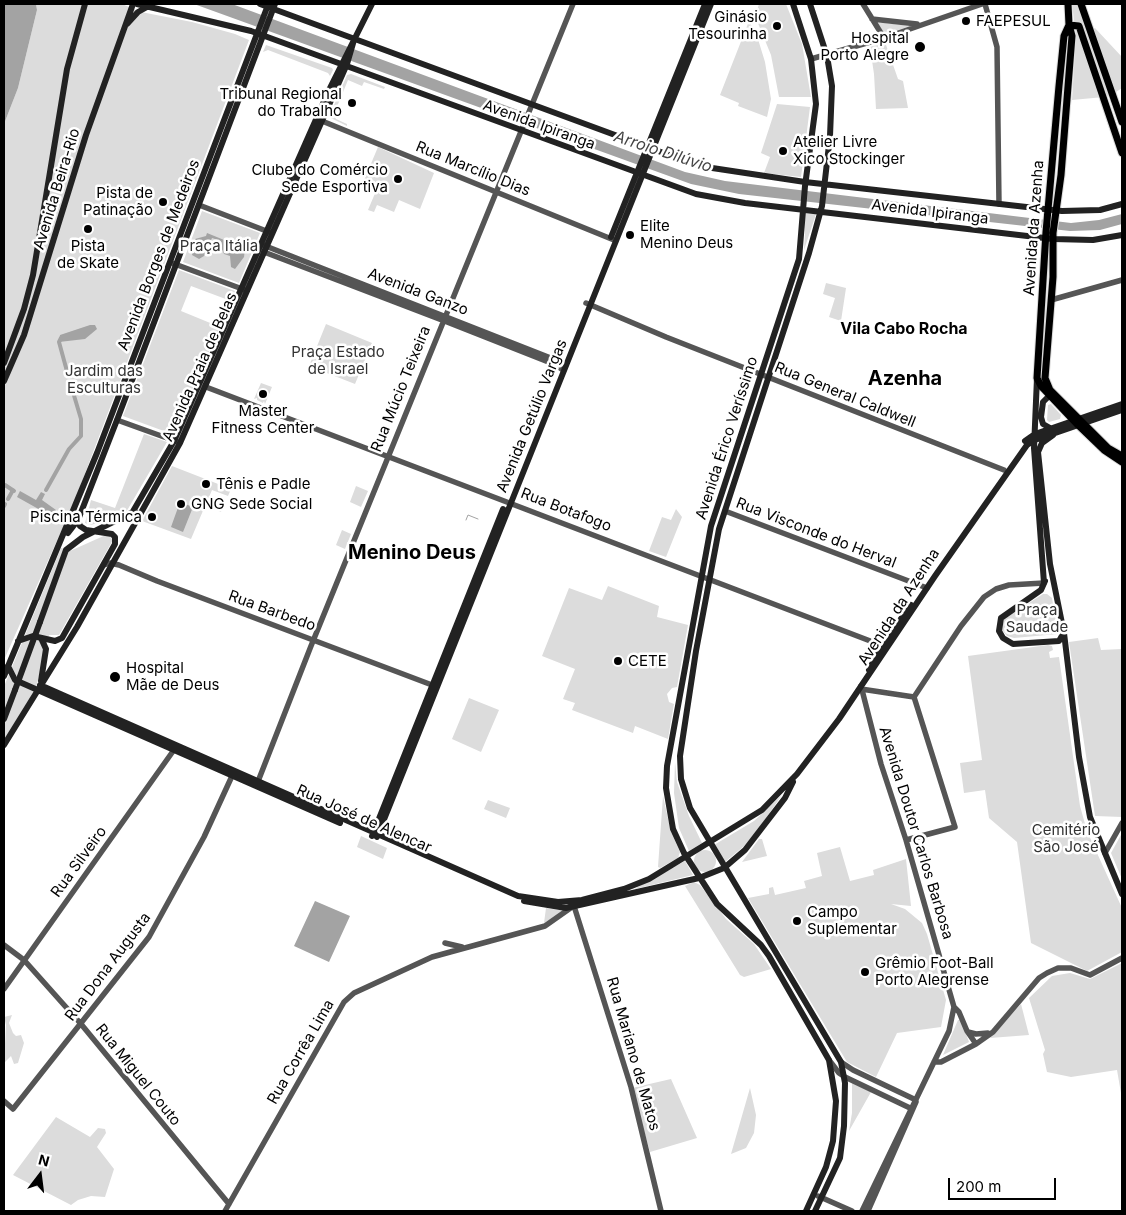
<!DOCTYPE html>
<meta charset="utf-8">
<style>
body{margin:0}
#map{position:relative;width:1126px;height:1215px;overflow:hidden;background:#fff;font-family:Inter,sans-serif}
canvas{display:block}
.frame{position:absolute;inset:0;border:5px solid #000;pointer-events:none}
.north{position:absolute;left:15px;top:1150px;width:50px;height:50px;-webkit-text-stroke:4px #fff;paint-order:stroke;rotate:15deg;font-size:14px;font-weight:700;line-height:20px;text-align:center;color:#000}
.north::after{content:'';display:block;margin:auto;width:18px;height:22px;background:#000;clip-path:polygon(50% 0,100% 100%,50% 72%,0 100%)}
.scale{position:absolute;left:948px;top:1178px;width:108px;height:22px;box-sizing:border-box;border:2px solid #000;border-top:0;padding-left:6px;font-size:15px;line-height:18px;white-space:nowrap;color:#000;-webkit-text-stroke:4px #fff;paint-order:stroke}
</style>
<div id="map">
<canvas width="1126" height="1215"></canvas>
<div class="frame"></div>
<div class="north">N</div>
<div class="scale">200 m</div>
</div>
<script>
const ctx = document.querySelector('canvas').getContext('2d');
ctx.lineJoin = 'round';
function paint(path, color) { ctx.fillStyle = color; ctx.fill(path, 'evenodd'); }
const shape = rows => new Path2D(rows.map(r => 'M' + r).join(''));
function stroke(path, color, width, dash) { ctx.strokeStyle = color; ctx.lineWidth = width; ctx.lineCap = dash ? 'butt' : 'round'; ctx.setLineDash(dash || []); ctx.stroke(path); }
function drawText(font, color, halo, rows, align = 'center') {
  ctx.font = font + ' Inter,sans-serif'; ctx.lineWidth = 5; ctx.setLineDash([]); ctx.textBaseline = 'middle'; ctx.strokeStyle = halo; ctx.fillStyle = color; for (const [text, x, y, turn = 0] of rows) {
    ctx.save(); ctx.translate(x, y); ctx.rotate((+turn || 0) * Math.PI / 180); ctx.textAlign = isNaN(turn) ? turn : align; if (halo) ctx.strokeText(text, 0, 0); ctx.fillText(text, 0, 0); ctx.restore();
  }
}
paint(shape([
 [36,4,122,4,141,12,192,22,235,34,249,40,75,500,4,660,4,124,18,88,37,10],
 [759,4,786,4,802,44,811,97,779,97,771,55,755,16],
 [1072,4,1079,4,1090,32,1095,28,1122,57,1122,88,1113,94,1104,97,1072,100,1076,36],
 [749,21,757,36,765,62,771,99,767,117,738,106,739,103,720,95],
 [876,22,911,26,885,34],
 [885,42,898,79,903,81,908,108,876,109,874,74,870,47],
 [266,45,332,68,333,70,330,76,328,73,268,50,263,52],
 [351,74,385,87,384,89,364,82,362,86,348,80,334,114,336,119,347,124,347,126,329,117,347,75],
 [777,104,810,107,801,177,764,173,770,157,761,153],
 [378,147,434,173,420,209,399,200,394,212,377,205,374,212,368,210,376,191,362,185],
 [202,211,260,233,239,283,183,262],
 [804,213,816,214,804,250,805,232],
 [179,270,235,291,231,301,191,286,181,311,220,327,172,434,123,416],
 [826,283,846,288,841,321,829,317,835,298,823,294],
 [326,324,372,343,355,384,309,366],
 [261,383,272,387,265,404,264,401,263,403,257,400,257,398,254,399],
 [1051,404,1061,415,1060,419,1049,422,1047,420,1048,405],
 [144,434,167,442,125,514,91,525,85,523,91,500,115,508],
 [172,466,231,489,228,496,212,490,207,502,222,508,221,512,205,506,191,539,142,521],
 [356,486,368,491,361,507,350,502],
 [676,509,682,517,666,557,649,551,662,517,671,520],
 [342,530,351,534,345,549,336,545],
 [108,534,113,540,59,635,49,635,36,688,4,740,5,684,61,548,70,551],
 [608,586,659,606,657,617,688,625,677,687,672,688,667,694,669,702,674,704,668,739,635,726,633,733,572,710,575,703,563,699,575,669,542,656,569,588,602,600],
 [1043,594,1047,594,1052,598,1058,634,1014,638,1007,636,1002,630,1004,619],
 [1098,638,1101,650,1122,649,1122,817,1095,816,1069,642],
 [1048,645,1052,646,1053,650,1049,652,1050,658,1059,657,1080,806,1087,831,1122,908,1122,952,1087,971,1031,943,1017,842,989,818,985,790,964,793,960,763,982,760,968,656],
 [469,698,499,710,481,752,452,739],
 [675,762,677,782,689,816,702,843,689,851,679,828,674,793],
 [782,795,757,831,743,847,725,862,714,845,754,821],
 [663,796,671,832,680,852,678,858,660,868,658,867],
 [488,800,510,808,506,818,484,809],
 [1122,833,1122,879,1111,853],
 [361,836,387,848,383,859,357,847],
 [759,839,762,839,767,856,742,862],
 [840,847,850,881,874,875,873,870,906,859,911,906,891,904,905,909,922,923,927,934,946,1000,941,1027,897,1033,876,1077,847,1062,748,898,769,894,769,888,773,887,775,895,806,888,804,881,822,876,817,853],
 '694 861a11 11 0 1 1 22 0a11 11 0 1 1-22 0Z',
 [685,861,693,875,635,889,636,888],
 [694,882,700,885,726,919,754,944,771,969,744,977,740,975,685,886],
 [546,908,566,911,544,923],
 [1122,963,1122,1099,1117,1070,1071,1077,1047,1072,1043,1054,1045,1050,1029,998,1052,976,1070,973,1090,979],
 [1021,1004,1029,1035,990,1038],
 [12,1015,9,1023,13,1033,16,1036,21,1035,24,1043,18,1063,14,1064,11,1056,4,1063,6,1025,4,1017],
 [958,1020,961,1020,969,1042,943,1055],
 [671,1079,697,1138,650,1152,632,1088],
 [852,1083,871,1092,849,1131,852,1113],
 [750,1088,756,1115,754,1133,746,1148,731,1154],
 [56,1117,90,1137,98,1128,105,1129,106,1133,97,1147,114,1169,105,1197,91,1196,78,1200,71,1205,13,1175]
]), '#dcdcdc');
paint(shape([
 [4,4,36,4,37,10,18,88,4,124],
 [194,4,232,4,685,172,725,181,1071,223,1099,220,1122,214,1122,224,1100,230,1070,231,739,194,691,184],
 [207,233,229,242,231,246,235,244,245,248,244,257,235,269,231,267,230,256,224,254,218,240,212,238,204,256,199,259,192,255,195,239,206,236],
 [90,325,95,325,97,329,85,339,59,342,60,335],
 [20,491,36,500,41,492,45,494,42,500,56,510,56,514,51,516,17,497],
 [180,502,193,507,183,532,171,527],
 [315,901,350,916,329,962,294,946]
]), '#a3a3a3');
stroke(shape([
 [466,520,468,515,478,519]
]), '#a3a3a3', 1);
stroke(shape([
 [61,338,59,342,68,375],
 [5,485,14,491],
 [46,490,69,449,81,436,81,419,70,382],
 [8,499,13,490],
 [4,506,5,504]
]), '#a3a3a3', 4);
const primary = shape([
 [1068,4,1069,25,1072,36,1061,175,1053,233,1053,277,1045,378,1050,390,1108,448,1122,456],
 [1081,4,1122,122],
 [1069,25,1064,36,1059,86,1046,232,1037,378,1041,386,1078,425,1104,450,1122,462],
 [1069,25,1079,26,1122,153]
]);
stroke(primary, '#dbdbdb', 9);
stroke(shape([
 [863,4,884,38],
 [985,4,997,47,999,204],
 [872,19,917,24],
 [811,59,884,38,982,4],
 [322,121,614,240],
 [199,205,269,232],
 [263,245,566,364],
 [264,252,447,322,556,365,563,370],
 [172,263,245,290],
 [1051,300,1122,280],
 [586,303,666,337,1004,470],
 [206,387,886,647],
 [117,420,178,442],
 [725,511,927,588],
 [104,565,110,563,119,565,157,581,432,685],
 [861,686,881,764,906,840,954,1007,949,1031,862,1211],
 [861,689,914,697],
 [914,697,961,626,984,597,996,589,1009,585,1044,583],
 [257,784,311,646,573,4],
 [906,840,955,827,914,697],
 [1105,853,1122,823],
 [574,906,631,1087,661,1211],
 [445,943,462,947],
 [4,945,24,960,81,1024,229,1204],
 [4,989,176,747],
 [954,1007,959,1012,967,1031,976,1044],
 [968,1032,976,1034,988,1033],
 [829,1060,839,1073,845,1077,910,1108],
 [841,1062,853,1070,916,1100],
 [934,1062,941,1062,976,1044,993,1032,1039,978,1047,973,1058,968,1071,968,1090,975,1122,958],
 [4,1101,13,1109,149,937,204,837,232,776],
 [818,1196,852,1211],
 [225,1211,344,1002,354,993,432,957,545,926,572,907],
 [868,1211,916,1102]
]), '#555', 5.5);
stroke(shape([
 [137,4,251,31,696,194,745,203,1053,239,1093,240,1122,235],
 [260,4,699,166,805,182,1062,211,1100,210,1122,204],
 [793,4,811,59,816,104,805,186,799,259,711,526,667,766,666,788,673,829,684,853,717,904,761,945,769,956,829,1060,836,1101,833,1141,826,1167,806,1211],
 [810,4,827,56,832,86,830,136,822,206,809,253,719,529,696,651,680,756,681,779,690,808,841,1062,845,1083,844,1126,840,1158,815,1211],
 [127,24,138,12,147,7],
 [611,237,705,4],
 [4,363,24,309,33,275,67,69,85,4],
 [1037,378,1034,448,1044,583],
 [4,381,24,335,86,135,133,4],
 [1049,396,1043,402,1041,417,1043,424,1050,428],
 [1053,435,1042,443,1038,452,1050,564,1064,633,1079,757,1090,817,1122,894],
 [1025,441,1035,434,1122,404],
 [132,513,174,441,329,90,372,4],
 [68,533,78,520,117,420,275,4],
 [1045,581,1041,590,1001,618,999,631,1003,638,1013,644,1059,641,1063,634],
 [40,622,66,550,83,537,135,511],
 [18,641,33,636,55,641,62,638,115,544,115,537,112,534,86,530,80,526,78,520],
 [8,666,15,680,340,823],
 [869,670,882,645,911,605],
 [4,676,97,453,268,5],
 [41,681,46,649,41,638],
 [40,685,518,896,558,902,582,900,624,889,649,879,762,810,797,774,839,719,935,576,1027,445,1035,440,1122,410],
 [4,719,15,690],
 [4,745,77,627,180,443,347,64,354,40],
 [372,836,503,509],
 [377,837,711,4],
 [524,901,566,908,699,878,724,868,745,850,785,798,793,782]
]), '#222', 6);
stroke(primary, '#000', 7);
stroke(shape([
 [15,690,40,622]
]), '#222', 6);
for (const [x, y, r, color] of [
 [966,21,5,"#000"],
 [777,26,5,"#000"],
 [920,47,6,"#000"],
 [352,103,5,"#000"],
 [783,151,5,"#000"],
 [398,179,5,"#000"],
 [163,202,5,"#000"],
 [88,229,5,"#000"],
 [630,235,5,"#000"],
 [263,394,5,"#000"],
 [206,484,5,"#000"],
 [181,504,5,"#000"],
 [152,517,5,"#000"],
 [618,661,5,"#000"],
 [115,677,6,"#000"],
 [797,921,5,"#000"],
 [865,972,5,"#000"]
]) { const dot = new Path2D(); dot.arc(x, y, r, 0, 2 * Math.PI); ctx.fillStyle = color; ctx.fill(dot); stroke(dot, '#fff', 2); }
drawText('15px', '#000', '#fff', [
 ["Ginásio",767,17,"right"],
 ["Tesourinha",767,34,"right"],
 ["FAEPESUL",976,21],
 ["Hospital",909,38,"right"],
 ["Porto Alegre",909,55,"right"],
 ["Tribunal Regional",342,94,"right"],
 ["do Trabalho",342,111,"right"],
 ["Atelier Livre",793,142],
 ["Xico Stockinger",793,159],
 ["Clube do Comércio",388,170,"right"],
 ["Sede Esportiva",388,187,"right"],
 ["Pista de",153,193,"right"],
 ["Patinação",153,210,"right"],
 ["Elite",640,226],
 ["Menino Deus",640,243],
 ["Pista",88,246,"center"],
 ["de Skate",88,263,"center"],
 ["Master",263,411,"center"],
 ["Fitness Center",263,428,"center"],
 ["Tênis e Padle",216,484],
 ["GNG Sede Social",191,504],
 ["Piscina Térmica",142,517,"right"],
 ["CETE",628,661],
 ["Hospital",126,668],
 ["Mãe de Deus",126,685],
 ["Campo",807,912],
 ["Suplementar",807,929],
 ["Grêmio Foot-Ball",875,963],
 ["Porto Alegrense",875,980]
], 'left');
drawText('15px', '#000', '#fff', [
 ["Avenida Ipiranga",539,125,20],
 ["Rua Marcílio Dias",473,169,22],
 ["Avenida Beira-Rio",57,189,-73],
 ["Avenida Ipiranga",930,212,7],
 ["Avenida da Azenha",1034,228,-86],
 ["Avenida Borges de Medeiros",159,255,-69],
 ["Avenida Ganzo",418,292,21],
 ["Avenida Praia de Belas",200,367,-66],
 ["Rua Múcio Teixeira",401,389,-68],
 ["Rua General Caldwell",845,395,22],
 ["Avenida Getúlio Vargas",532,416,-68],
 ["Avenida Érico Veríssimo",727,438,-72],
 ["Rua Botafogo",566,510,21],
 ["Rua Visconde do Herval",816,533,21],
 ["Avenida da Azenha",899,607,-57],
 ["Rua Barbedo",272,611,20],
 ["Rua José de Alencar",364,819,24],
 ["Avenida Doutor Carlos Barbosa",916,833,73],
 ["Rua Silveiro",79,862,-54],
 ["Rua Dona Augusta",108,967,-53],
 ["Rua Corrêa Lima",301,1052,-60],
 ["Rua Mariano de Matos",633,1054,74],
 ["Rua Miguel Couto",138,1075,51]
]);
drawText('15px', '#333', '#fff', [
 ["Praça Itália",219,246],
 ["Praça Estado",338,352],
 ["de Israel",338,369],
 ["Jardim das",104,371],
 ["Esculturas",104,388],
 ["Praça",1037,610],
 ["Saudade",1037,627],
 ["Cemitério",1066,830],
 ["São José",1066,847]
]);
drawText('italic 16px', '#444', '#fff', [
 ["Arroio Dilúvio",663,152,18]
]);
drawText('bold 16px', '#000', '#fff', [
 ["Vila Cabo Rocha",904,329]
]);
drawText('bold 20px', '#000', '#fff', [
 ["Azenha",905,379],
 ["Menino Deus",412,553]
]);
</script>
